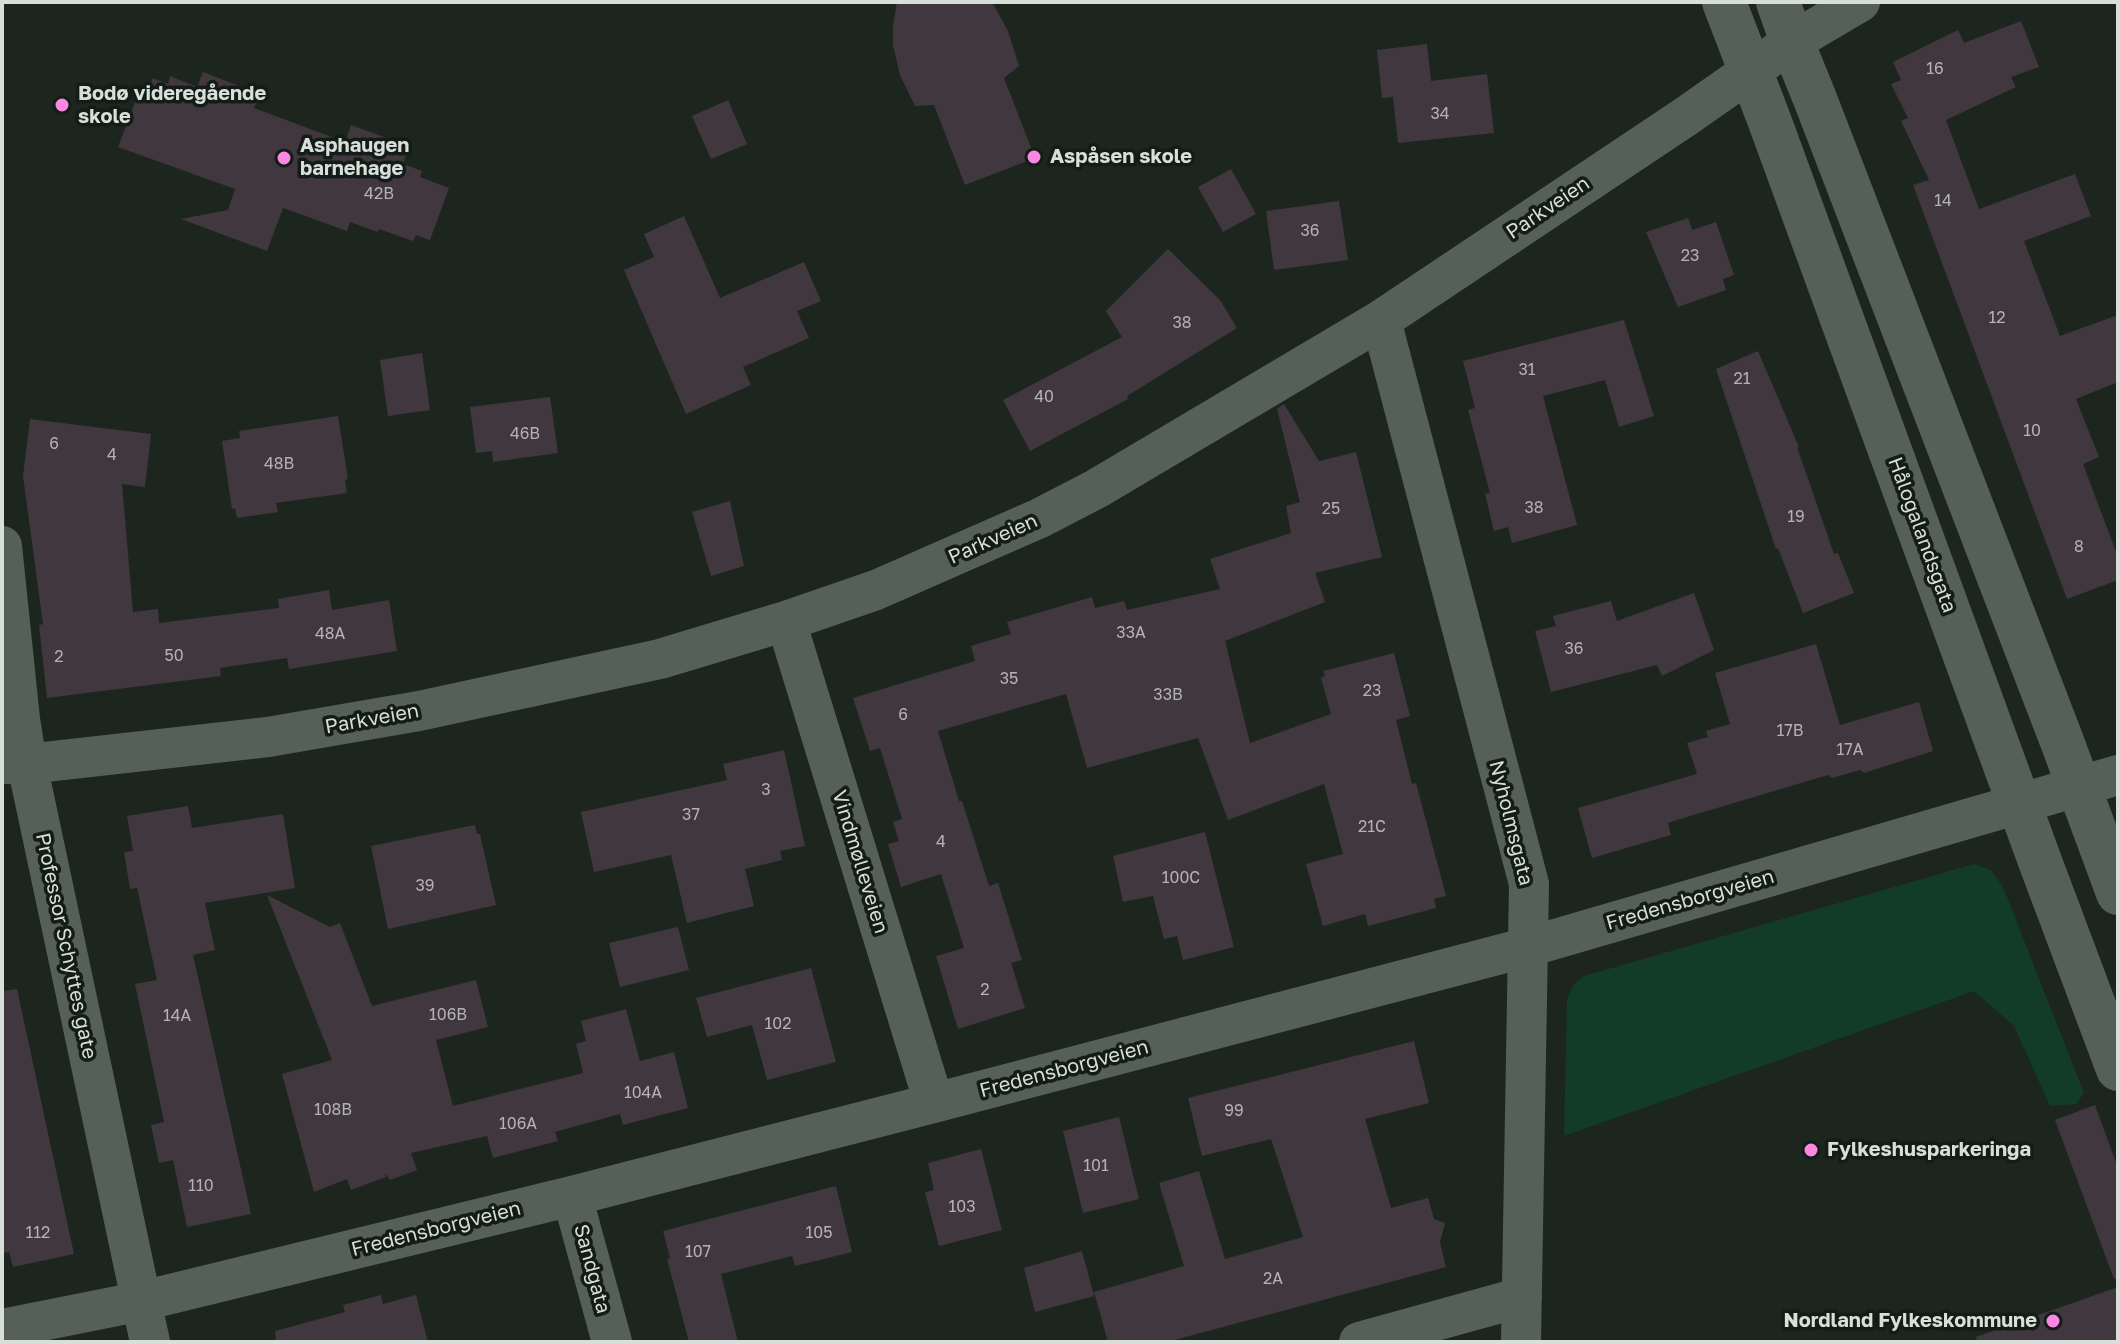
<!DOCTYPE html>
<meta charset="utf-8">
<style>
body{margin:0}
#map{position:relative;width:2120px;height:1344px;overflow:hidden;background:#1c261f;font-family:"Golos Text",sans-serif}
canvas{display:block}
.frame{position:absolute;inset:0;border:4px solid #d8deda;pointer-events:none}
</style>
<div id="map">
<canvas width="2120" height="1344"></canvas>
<div class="frame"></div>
</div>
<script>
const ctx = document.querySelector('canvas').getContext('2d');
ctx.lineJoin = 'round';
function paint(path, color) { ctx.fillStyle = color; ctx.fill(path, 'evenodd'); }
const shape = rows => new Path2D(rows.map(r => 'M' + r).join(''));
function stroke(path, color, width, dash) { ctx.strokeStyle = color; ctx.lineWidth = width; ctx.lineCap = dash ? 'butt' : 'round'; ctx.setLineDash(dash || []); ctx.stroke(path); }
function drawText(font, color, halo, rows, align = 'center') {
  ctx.font = font + ' "Golos Text",sans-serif'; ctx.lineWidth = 7; ctx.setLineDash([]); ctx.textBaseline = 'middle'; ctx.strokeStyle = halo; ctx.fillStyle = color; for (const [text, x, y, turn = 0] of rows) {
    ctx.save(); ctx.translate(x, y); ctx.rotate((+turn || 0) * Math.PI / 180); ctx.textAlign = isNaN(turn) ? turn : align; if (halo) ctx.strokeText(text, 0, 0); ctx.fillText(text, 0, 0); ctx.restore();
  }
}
paint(shape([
 [1974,864,1991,870,2003,887,2084,1093,2076,1104,2050,1106,2014,1026,1974,991,1564,1136,1567,999,1574,984,1584,976]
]), '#123c25');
paint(shape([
 [897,2,992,2,1008,31,1019,66,1004,78,1035,158,965,185,934,105,915,106,900,75,893,45,893,26],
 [2021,21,2039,67,2011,77,2016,87,1946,120,1979,209,2075,174,2091,216,2024,241,2060,336,2118,315,2118,382,2076,399,2099,457,2083,464,2118,557,2118,580,2067,599,1913,185,1929,180,1901,121,1908,118,1891,84,1901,80,1893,62,1958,30,1964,43],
 [1427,44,1431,81,1487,74,1494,133,1398,143,1393,97,1382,98,1377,50],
 [203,72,260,94,254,108,345,142,351,125,409,146,403,164,422,171,420,177,449,188,430,240,416,235,413,241,379,229,378,232,350,222,347,231,283,208,267,251,181,219,228,210,235,189,118,147,136,100,143,103,153,78,168,84,170,76,197,87],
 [728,100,747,144,711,159,692,116],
 [1231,169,1256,214,1223,232,1198,187],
 [1339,201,1348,260,1274,270,1266,211],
 [684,216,720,298,804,262,821,301,797,311,809,338,743,367,751,385,686,414,624,270,654,257,644,234],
 [1688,218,1692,230,1716,222,1734,275,1723,279,1726,290,1678,307,1646,232],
 [1168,249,1220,300,1237,328,1127,396,1128,399,1030,451,1003,400,1122,337,1106,311],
 [1624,320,1654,416,1619,427,1605,380,1543,396,1577,525,1512,543,1508,527,1494,531,1485,494,1490,493,1468,410,1475,408,1463,361],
 [1758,351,1799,447,1797,447,1834,554,1838,553,1854,593,1803,613,1778,548,1776,549,1716,369],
 [422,353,430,410,388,416,380,360],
 [550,397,558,453,493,462,492,451,476,453,470,407],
 [1284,404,1319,461,1356,452,1382,557,1315,573,1325,602,1225,641,1250,743,1331,714,1321,678,1325,676,1323,671,1394,653,1410,716,1396,720,1412,784,1416,783,1446,896,1434,899,1436,908,1368,926,1365,914,1323,926,1306,864,1343,854,1324,784,1228,820,1198,738,1087,768,1066,694,938,731,959,801,962,801,989,886,998,883,1022,960,1011,963,1025,1008,958,1029,936,956,964,948,941,874,901,887,888,844,899,841,893,822,902,819,880,748,870,751,853,698,975,661,971,646,1011,634,1007,622,1092,597,1095,608,1124,601,1127,610,1220,589,1210,559,1291,533,1286,506,1300,502,1277,409],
 [338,416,348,479,345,480,347,493,276,503,278,512,237,518,235,508,232,509,222,441,240,438,239,431],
 [30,419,151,434,145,487,122,484,133,612,158,609,159,623,279,608,278,599,329,590,332,610,389,600,397,651,289,669,287,658,220,668,221,676,47,698,39,625,43,624,23,476],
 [730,501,744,566,711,576,692,512],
 [1694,593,1714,650,1662,676,1657,665,1551,692,1535,631,1556,626,1553,616,1611,601,1617,621],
 [1816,644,1840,725,1919,702,1933,751,1864,773,1860,770,1832,778,1828,775,1680,819,1668,823,1671,835,1592,858,1578,808,1697,774,1687,743,1708,737,1706,731,1730,724,1715,673],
 [784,750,805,846,780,851,782,860,745,869,754,906,687,923,671,855,594,872,581,812,727,780,723,764],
 [188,806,192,828,283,814,295,888,205,903,215,950,193,955,251,1214,187,1227,173,1160,159,1163,151,1125,164,1122,135,984,157,980,137,888,130,889,124,852,133,851,127,816],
 [475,825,477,834,480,834,496,905,388,929,371,846],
 [1205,832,1234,947,1183,960,1177,936,1164,939,1153,896,1123,902,1113,856],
 [267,895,330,927,340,923,372,1006,476,980,488,1027,436,1040,453,1106,583,1073,576,1044,586,1041,581,1021,626,1009,640,1061,674,1052,688,1108,623,1125,620,1114,555,1132,558,1141,493,1158,487,1136,411,1153,417,1170,390,1180,385,1173,386,1177,351,1190,347,1179,314,1192,282,1074,332,1060],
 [678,927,689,970,620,987,609,943],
 [811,968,836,1062,767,1080,752,1025,707,1037,696,998],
 [17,989,74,1254,13,1267,9,1252,2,1253,2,991],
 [1414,1041,1429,1103,1365,1119,1391,1208,1428,1198,1434,1219,1445,1223,1440,1242,1446,1267,1167,1342,1108,1342,1094,1292,1184,1266,1159,1183,1199,1171,1225,1259,1303,1237,1271,1139,1202,1156,1188,1098],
 [2095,1105,2118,1168,2118,1278,2114,1279,2055,1120],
 [1119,1117,1139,1199,1083,1213,1063,1131],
 [981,1149,1002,1230,939,1246,925,1192,934,1190,928,1163],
 [836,1186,852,1252,795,1266,792,1256,721,1274,738,1342,689,1342,667,1259,670,1258,663,1231],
 [1082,1251,1094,1296,1035,1312,1024,1268],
 [2118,1287,2118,1342,1977,1342,1976,1337],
 [381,1295,383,1304,416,1295,428,1342,276,1342,275,1331,345,1312,343,1305]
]), '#41373e');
stroke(shape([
 [1381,320,1529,884,1521,1342],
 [2,546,20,719,27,764,150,1342],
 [786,621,934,1103],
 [2,764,27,764,268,737,419,711,660,659,786,621,876,590,1040,518,1096,489,1381,320,1685,117,1792,42,1860,2],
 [572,1196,612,1342],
 [2,1329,142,1301,572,1196,934,1103,1528,947,2118,775],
 [1359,1342,1522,1297]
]), '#556059', 40);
stroke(shape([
 [1724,2,1770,122,2041,864,2118,1069],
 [1778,2,1792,42,1817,104,2063,744,2118,893]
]), '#556059', 44);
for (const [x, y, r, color] of [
 [62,105,8,"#fb87e5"],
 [1034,157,8,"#fb87e5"],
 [284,158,8,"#fb87e5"],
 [1811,1150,8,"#fb87e5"],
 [2053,1321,8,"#fb87e5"]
]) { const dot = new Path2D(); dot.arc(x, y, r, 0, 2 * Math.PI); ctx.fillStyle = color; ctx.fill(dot); stroke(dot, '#131c16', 3); }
drawText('16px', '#b2b4b3', null, [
 ["16",1935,69],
 ["34",1440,114],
 ["42B",379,194],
 ["14",1943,201],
 ["36",1310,231],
 ["23",1690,256],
 ["12",1997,318],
 ["38",1182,323],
 ["31",1527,370],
 ["21",1742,379],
 ["40",1044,397],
 ["10",2032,431],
 ["46B",525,434],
 ["6",54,444],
 ["4",112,455],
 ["48B",279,464],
 ["38",1534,508],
 ["25",1331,509],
 ["19",1796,517],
 ["8",2079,547],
 ["33A",1131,633],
 ["48A",330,634],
 ["36",1574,649],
 ["50",174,656],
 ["2",59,657],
 ["35",1009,679],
 ["23",1372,691],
 ["33B",1168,695],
 ["6",903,715],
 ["17B",1790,731],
 ["17A",1850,750],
 ["3",766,790],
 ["37",691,815],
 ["21C",1372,827],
 ["4",941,842],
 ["100C",1181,878],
 ["39",425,886],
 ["2",985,990],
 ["106B",448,1015],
 ["14A",177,1016],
 ["102",778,1024],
 ["104A",643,1093],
 ["108B",333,1110],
 ["99",1234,1111],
 ["106A",518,1124],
 ["101",1096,1166],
 ["110",201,1186],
 ["103",962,1207],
 ["112",38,1233],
 ["105",819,1233],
 ["107",698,1252],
 ["2A",1273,1279]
]);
drawText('bold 20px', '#d8deda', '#131c16', [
 ["Bodø videregående",78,94],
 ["skole",78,117],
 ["Asphaugen",300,146],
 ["barnehage",300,169],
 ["Aspåsen skole",1050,157],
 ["Fylkeshusparkeringa",1827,1150],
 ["Nordland Fylkeskommune",2037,1321,"right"]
], 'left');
drawText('20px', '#d8deda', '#131c16', [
 ["Parkveien",1548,208,-34],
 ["Hålogalandsgata",1922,535,70],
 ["Parkveien",993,539,-24],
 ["Parkveien",372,719,-10],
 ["Nyholmsgata",1511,823,76],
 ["Vindmølleveien",860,862,73],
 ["Fredensborgveien",1690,900,-16],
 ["Professor Schyttes gate",66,946,78],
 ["Fredensborgveien",1064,1069,-15],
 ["Fredensborgveien",436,1229,-14],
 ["Sandgata",592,1269,75]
]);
</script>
